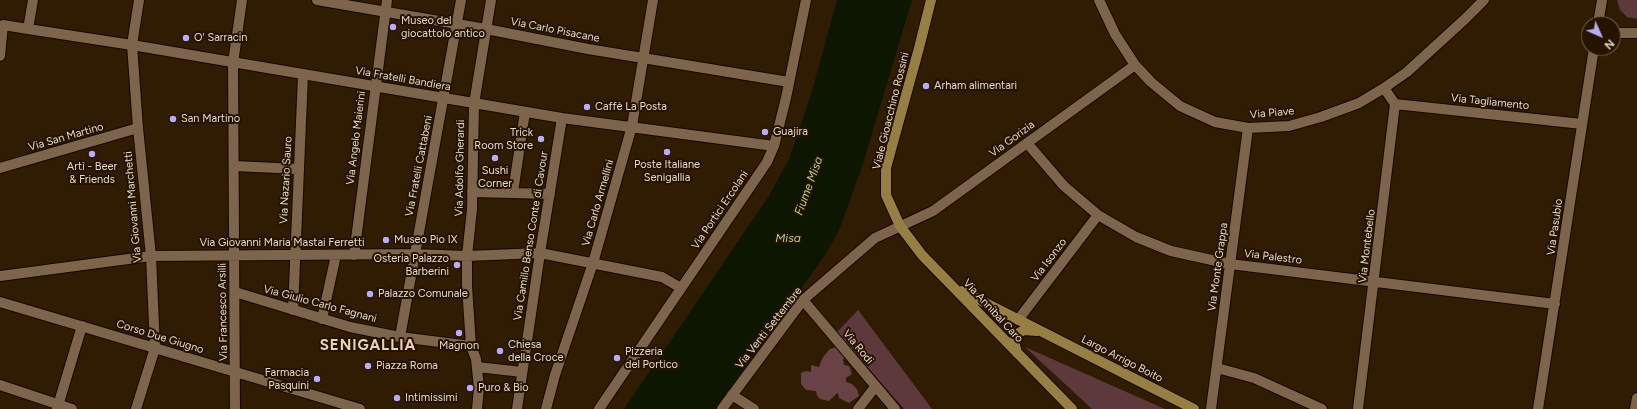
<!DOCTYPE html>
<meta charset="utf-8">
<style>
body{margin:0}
#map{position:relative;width:1637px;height:409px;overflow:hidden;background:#2f1c03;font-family:Figtree,sans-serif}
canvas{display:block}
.north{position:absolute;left:1581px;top:16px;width:40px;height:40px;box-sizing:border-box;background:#251300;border:1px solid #726250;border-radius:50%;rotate:135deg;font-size:11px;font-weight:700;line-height:16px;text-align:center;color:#e5d8c9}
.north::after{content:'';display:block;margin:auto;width:14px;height:18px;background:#b8abf7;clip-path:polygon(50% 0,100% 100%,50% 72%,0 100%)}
</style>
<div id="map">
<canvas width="1637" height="409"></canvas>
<div class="north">N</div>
</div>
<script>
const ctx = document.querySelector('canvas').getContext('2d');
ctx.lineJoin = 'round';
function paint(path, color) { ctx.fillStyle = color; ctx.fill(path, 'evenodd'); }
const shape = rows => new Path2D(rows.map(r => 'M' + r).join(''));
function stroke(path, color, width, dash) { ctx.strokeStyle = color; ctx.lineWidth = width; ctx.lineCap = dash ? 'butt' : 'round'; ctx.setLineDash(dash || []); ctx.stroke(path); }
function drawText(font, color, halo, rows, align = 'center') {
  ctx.font = font + ' Figtree,sans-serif'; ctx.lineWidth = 4; ctx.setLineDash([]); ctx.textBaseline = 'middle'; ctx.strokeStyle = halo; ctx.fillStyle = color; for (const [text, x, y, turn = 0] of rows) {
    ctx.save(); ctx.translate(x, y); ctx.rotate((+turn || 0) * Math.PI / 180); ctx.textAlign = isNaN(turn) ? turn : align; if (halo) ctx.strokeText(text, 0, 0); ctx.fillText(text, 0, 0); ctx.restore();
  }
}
paint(shape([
 [1617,0,1637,0,1637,19,1627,17,1620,10],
 [858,310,932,409,904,409,837,332],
 [1025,347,1165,409,1092,409]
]), '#5d393c');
paint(shape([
 [837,347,845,356,843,360,844,365,849,366,852,374,846,378,846,382,852,384,857,389,859,396,849,403,839,398,838,393,836,394,829,401,820,399,817,396,816,391,806,390,801,384,801,373,806,371,811,372,811,365,819,367,823,357,830,349]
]), '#694245');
paint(shape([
 [837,0,912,0,862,167,839,230,825,255,715,409,624,409,769,196,789,159,811,95]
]), '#0c1600');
const street = shape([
 [317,0,486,29,588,49,789,82],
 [1099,0,1115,34,1135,65,1151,82,1180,106,1215,122,1248,128,1289,126,1321,117,1359,103,1384,88,1407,72,1465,19,1484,0],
 [1598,24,1602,0],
 [28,29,132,45,562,118,774,146],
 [1613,33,1637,33],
 [0,56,3,25,28,29,33,0],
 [1395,104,1582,124],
 [1027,143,1064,186,1098,215,1136,237,1171,251,1230,264,1555,304],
 [234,166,298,169],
 [0,168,138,128],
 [472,192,550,194],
 [513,192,525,112],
 [354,255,387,0],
 [0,276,151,256,414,254,467,256,540,253,662,277,681,288],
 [235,292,350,327,400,337,471,346],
 [803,300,895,409],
 [0,302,360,409],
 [293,310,303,75],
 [322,319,336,255],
 [1018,320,1098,215],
 [400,337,461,0],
 [477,367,522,372],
 [1217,368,1254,378,1322,409],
 [0,385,72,409],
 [732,395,754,409],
 [57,409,82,326],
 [136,409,155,348,151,256,138,128,132,45,139,0],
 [235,409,233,63,242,0],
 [477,409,479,388,476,359,471,346,467,286,467,256,472,209,474,104,491,0],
 [517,409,540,253,562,118],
 [546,409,555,375,593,263,632,126,653,0],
 [599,409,767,162,774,146,786,98,806,0],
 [722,409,803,300,875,238,933,211,1135,65],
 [858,409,875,387],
 [1211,409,1248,128],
 [1358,409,1395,104,1384,88],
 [1538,409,1594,48],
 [1635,409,1637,398]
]);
const secondary = shape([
 [931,0,919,48,886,168,886,195,900,226,922,255,1072,409],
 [962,291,1194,409],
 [1017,353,1014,341,1017,334,1024,330,1037,331]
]);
stroke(street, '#160600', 12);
stroke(secondary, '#160600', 12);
stroke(street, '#7c654b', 10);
stroke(secondary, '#977f44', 10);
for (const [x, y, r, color] of [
 [393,27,4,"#b8abf7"],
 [186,38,4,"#b8abf7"],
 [926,86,4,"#b8abf7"],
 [587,107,4,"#b8abf7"],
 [173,119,4,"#b8abf7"],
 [765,132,4,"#b8abf7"],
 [541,139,4,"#b8abf7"],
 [667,152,4,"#b8abf7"],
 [92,154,4,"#b8abf7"],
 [495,158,4,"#b8abf7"],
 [386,240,4,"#b8abf7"],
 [457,265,4,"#b8abf7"],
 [370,294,4,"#b8abf7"],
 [459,333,4,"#b8abf7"],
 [500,351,4,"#b8abf7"],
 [617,358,4,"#b8abf7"],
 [368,366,4,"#b8abf7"],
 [317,379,4,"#b8abf7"],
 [470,388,4,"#b8abf7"],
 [397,398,4,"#b8abf7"]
]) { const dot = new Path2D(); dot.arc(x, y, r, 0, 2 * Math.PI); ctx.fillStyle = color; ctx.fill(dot); stroke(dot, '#251300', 1.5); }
drawText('11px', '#e5d8c9', '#251300', [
 ["Museo del",401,21],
 ["giocattolo antico",401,34],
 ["O' Sarracin",194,38],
 ["Arham alimentari",934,86],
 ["Caffè La Posta",595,107],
 ["San Martino",181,119],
 ["Guajira",773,132],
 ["Trick",533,133,"right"],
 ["Room Store",533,146,"right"],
 ["Poste Italiane",667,165,"center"],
 ["Senigallia",667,178,"center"],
 ["Artì - Beer",92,167,"center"],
 ["& Friends",92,180,"center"],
 ["Sushi",495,171,"center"],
 ["Corner",495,184,"center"],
 ["Museo Pio IX",394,240],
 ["Osteria Palazzo",449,259,"right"],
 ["Barberini",449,272,"right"],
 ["Palazzo Comunale",378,294],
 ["Chiesa",508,345],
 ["della Croce",508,358],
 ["Magnon",459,346,"center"],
 ["Pizzeria",625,352],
 ["del Portico",625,365],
 ["Piazza Roma",376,366],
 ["Farmacia",309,373,"right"],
 ["Pasquini",309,386,"right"],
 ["Puro & Bio",478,388],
 ["Intimissimi",405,398]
], 'left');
drawText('11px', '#e5d8c9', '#251300', [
 ["Via Carlo Pisacane",555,30,11],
 ["Via Fratelli Bandiera",403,79,10],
 ["Via Tagliamento",1490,102,6],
 ["Viale Gioacchino Rossini",891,111,-76],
 ["Via Piave",1272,113,-5],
 ["Via San Martino",66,137,-16],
 ["Via Angelo Maierini",356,138,-83],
 ["Via Gorizia",1012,139,-36],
 ["Via Fratelli Cattabeni",419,166,-79],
 ["Via Adolfo Gherardi",460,168,-89],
 ["Via Nazario Sauro",286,180,-87],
 ["Via Carlo Armellini",598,203,-74],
 ["Via Giovanni Marchetti",133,207,-95],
 ["Via Portici Ercolani",720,210,-56],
 ["Via Pasubio",1555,227,-82],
 ["Via Camillo Benso Conte di Cavour",531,236,-81],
 ["Via Giovanni Maria Mastai Ferretti",282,243],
 ["Via Montebello",1367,246,-83],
 ["Via Palestro",1273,257,7],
 ["Via Isonzo",1049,260,-53],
 ["Via Monte Grappa",1218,267,-82],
 ["Via Giulio Carlo Fagnani",320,304,15],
 ["Via Annibal Caro",993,311,47],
 ["Via Francesco Arsilli",223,312,-91],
 ["Via Venti Settembre",769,328,-52],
 ["Corso Due Giugno",160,337,17],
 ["Via Rodi",858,347,50],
 ["Largo Arrigo Boito",1122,359,27]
]);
drawText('italic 12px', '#b4cd91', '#251300', [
 ["Fiume Misa",809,186,-70],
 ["Misa",788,238]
]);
ctx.letterSpacing = '1px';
drawText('bold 15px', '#ecd2b4', '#251300', [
 ["SENIGALLIA",368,346]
]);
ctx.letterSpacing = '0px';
</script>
